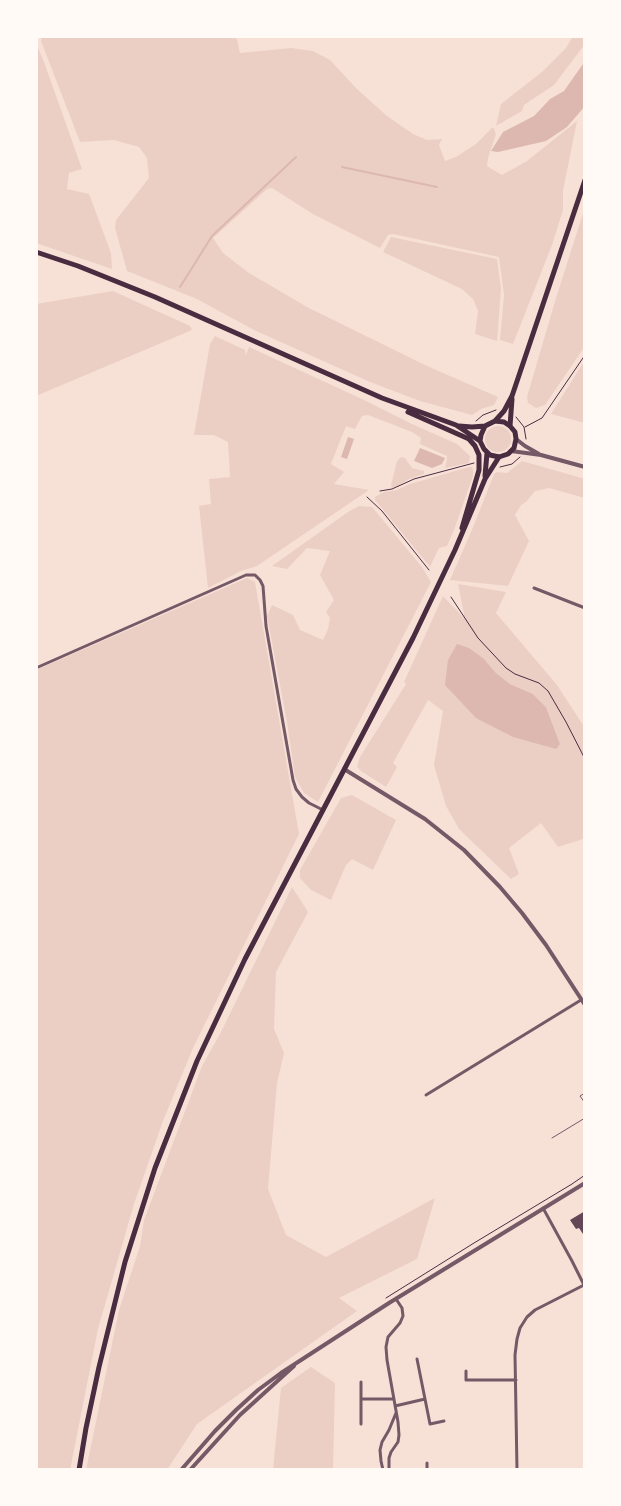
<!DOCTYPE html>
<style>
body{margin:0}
#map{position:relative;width:621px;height:1506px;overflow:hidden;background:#f7e1d7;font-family:"Sofia Sans Condensed",sans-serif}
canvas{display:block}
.frame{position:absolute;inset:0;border:38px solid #fffaf5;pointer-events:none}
</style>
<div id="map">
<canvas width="621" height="1506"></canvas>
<div class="frame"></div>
</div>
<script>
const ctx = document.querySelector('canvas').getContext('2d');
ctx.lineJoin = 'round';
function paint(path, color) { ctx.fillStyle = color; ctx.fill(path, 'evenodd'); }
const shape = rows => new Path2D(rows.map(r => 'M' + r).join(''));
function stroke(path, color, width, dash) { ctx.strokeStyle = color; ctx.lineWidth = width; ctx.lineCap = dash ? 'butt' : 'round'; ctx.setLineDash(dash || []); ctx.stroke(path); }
paint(shape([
 [42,36,236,36,240,53,291,48,313,51,330,60,357,89,387,116,413,134,427,140,442,139,439,145,445,161,456,157,476,144,493,127,496,134,488,158,487,166,502,175,527,161,577,121,563,191,563,210,552,245,513,344,500,340,504,295,499,257,393,234,388,235,380,248,313,214,272,188,267,189,213,238,223,253,249,273,307,307,427,366,498,397,494,405,481,409,472,415,420,401,370,382,254,330,197,299,127,271,115,228,116,220,149,178,147,158,139,147,114,140,80,142,41,41],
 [573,36,585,36,585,44,554,85,524,105,522,111,496,126,501,104,542,72,566,48],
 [36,43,44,62,82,169,69,173,67,189,89,194,111,253,112,269,36,243],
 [585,207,585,346,545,405,536,408,528,403,527,397,556,298],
 [391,237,497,259,501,289,497,341,475,334,478,311,473,299,462,289,383,252],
 [113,291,190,326,192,330,36,396,36,304],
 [215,336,245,350,246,355,249,347,360,398,412,424,457,444,470,456,469,463,445,468,447,460,447,456,420,444,421,438,412,432,368,415,362,416,355,429,346,426,331,464,344,472,334,484,369,490,257,566,241,571,208,588,199,506,211,504,209,479,230,477,228,442,214,435,194,435,210,344],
 [585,360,585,423,551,414],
 '485 439a13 13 0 1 1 26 0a13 13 0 1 1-26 0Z',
 [401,457,405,458,412,468,424,471,424,474,409,479,398,486,392,488,391,485,397,461],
 [522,461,585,479,585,498,549,488,535,491,526,502,521,505,515,515,529,541,508,586,450,580,474,525,494,474,497,472,507,473],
 [469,467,472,467,473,470,473,476,454,530,447,546,439,548,430,567,375,500,375,497,384,492,397,490,410,484],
 [359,506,372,507,422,567,431,582,318,802,304,793,295,777,287,722,267,616,272,605,293,615,300,630,323,640,328,629,330,618,326,612,334,600,320,575,330,551,307,548,287,569,272,566,348,512],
 [247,578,255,582,299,834,193,1048,163,1121,134,1204,98,1329,70,1470,36,1470,36,670],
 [458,584,506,592,496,613,557,685,585,728,585,840,583,839,558,847,541,823,509,848,519,874,511,879,459,829,446,806,434,765,443,711,428,700,393,763,397,767,386,787,361,771,357,767,360,757,406,684,404,682,443,596,465,619],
 [484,659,496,673,510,684,533,694,546,707,560,744,448,660],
 [352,795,396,820,373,870,352,859,346,865,331,900,311,890,300,878,300,870,341,798],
 [292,887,308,912,276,972,274,1029,284,1053,277,1083,268,1189,286,1235,326,1257,435,1198,417,1259,339,1298,357,1311,197,1424,167,1470,86,1470,119,1310,140,1246,144,1220,202,1066,221,1032],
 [311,1367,335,1383,333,1470,273,1470,281,1388]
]), '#ebcfc5');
paint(shape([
 [585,61,585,106,567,127,546,141,498,152,491,151,503,132,534,116,550,99,564,91],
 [348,437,354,439,347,459,341,457],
 [420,448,445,458,442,464,432,468,414,461],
 [457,644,469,648,484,659,496,673,510,684,533,694,546,707,560,744,556,749,513,737,476,718,445,685,448,660]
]), '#dcb8b0');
stroke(shape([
 [342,167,437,187],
 [180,287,212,236,296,157]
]), '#dcb8b0', 2);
paint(shape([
 [585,1211,585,1237,579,1228,576,1229,570,1220]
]), '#644757');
stroke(shape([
 [516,417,524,427,526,439],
 [476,421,483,415,496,410],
 [525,427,542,418,585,355],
 [500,467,512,464,520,457],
 [380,491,392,489,414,479,474,463],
 [367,497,382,511,429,570],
 [451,597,478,638,506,668,515,674,539,683,548,691,566,722,585,759],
 [386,1298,474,1243,572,1184,585,1175]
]), '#4a2c40', 1);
stroke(shape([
 [585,1093,580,1096,585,1103],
 [552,1138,585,1118]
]), '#755966', 1);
stroke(shape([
 [534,588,585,608],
 [36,668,246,575,255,575,260,580,263,586,266,626,293,780,296,789,302,797,309,803,323,810],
 [426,1095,581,1000],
 [543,1208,572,1261,585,1287],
 [417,1359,430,1424,444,1421],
 [466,1371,466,1380,516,1380],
 [361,1399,394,1399],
 [395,1406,425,1399],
 [361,1424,361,1382],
 [427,1463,427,1470],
 [383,1470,381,1461,380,1450,382,1442,389,1430,396,1413],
 [389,1470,389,1458,391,1452,398,1442,399,1435,398,1422,387,1360,386,1347,388,1337,400,1323,403,1316,402,1308,396,1299],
 [517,1470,515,1355,517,1339,520,1328,527,1317,535,1310,584,1285]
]), '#755966', 3);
stroke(shape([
 [516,439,525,446,539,454],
 [511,451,541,455,585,467],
 [344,769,425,819,464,850,500,887,522,913,546,945,585,1005],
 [181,1470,215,1431,236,1410,258,1390,281,1373,389,1303,585,1183],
 [190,1470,240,1415,294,1366]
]), '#755966', 4);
stroke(shape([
 [36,252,78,266,155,297,382,398,456,425,480,441],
 [408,412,469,439,475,446,479,455,479,470,462,528],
 [495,421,504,422,510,426,515,432,516,439,514,448,508,454,499,457,490,455,484,449,480,441,481,435,485,426,495,421,504,411,512,396,585,180],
 [459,426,472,427,485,426],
 [510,426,512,399],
 [485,476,487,453],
 [79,1470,86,1428,99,1367,125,1262,155,1168,197,1061,245,959,413,638,455,550,485,479,499,457]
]), '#4a2c40', 5);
</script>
